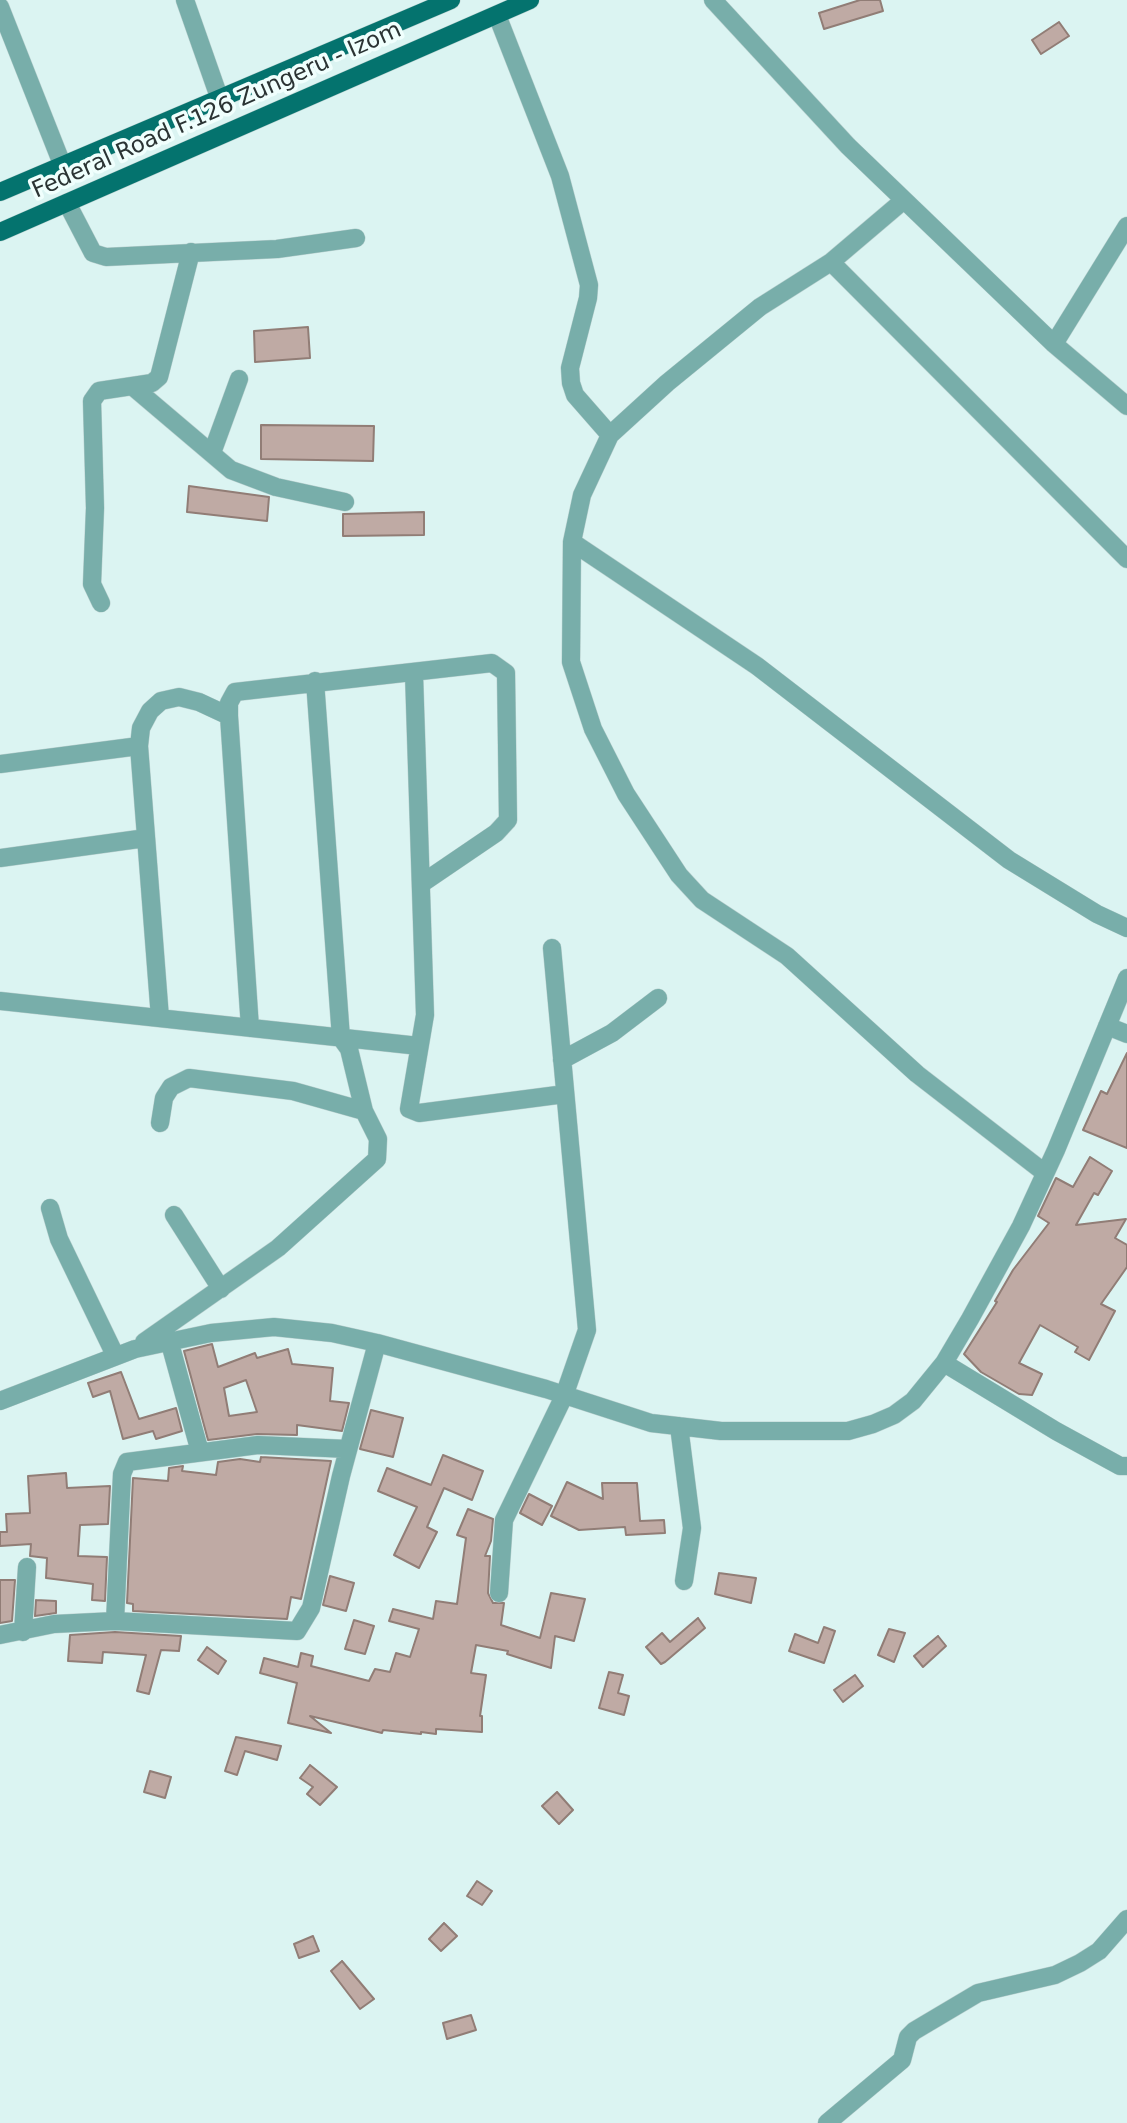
<!DOCTYPE html>
<style>
body{margin:0}
canvas{display:block;background:#dbf4f2}
</style>
<canvas width="1127" height="2123"></canvas>
<script>
const ctx = document.querySelector('canvas').getContext('2d');
ctx.lineJoin = 'round';
function paint(path, color) { ctx.fillStyle = color; ctx.fill(path, 'evenodd'); }
const shape = rows => new Path2D(rows.map(r => 'M' + r).join(''));
function stroke(path, color, width, dash) { ctx.strokeStyle = color; ctx.lineWidth = width; ctx.lineCap = dash ? 'butt' : 'round'; ctx.setLineDash(dash || []); ctx.stroke(path); }
function drawText(font, color, halo, rows, align = 'center') {
  ctx.font = font + ' "DejaVu Sans",sans-serif'; ctx.lineWidth = 7; ctx.setLineDash([]); ctx.textBaseline = 'middle'; ctx.strokeStyle = halo; ctx.fillStyle = color; for (const [text, x, y, turn = 0] of rows) {
    ctx.save(); ctx.translate(x, y); ctx.rotate((+turn || 0) * Math.PI / 180); ctx.textAlign = isNaN(turn) ? turn : align; if (halo) ctx.strokeText(text, 0, 0); ctx.fillText(text, 0, 0); ctx.restore();
  }
}
const building = shape([
 [860,0,880,0,883,11,824,29,819,13,860,0],
 [1059,22,1069,36,1041,54,1032,40,1059,22],
 [308,327,310,358,255,362,254,331,308,327],
 [261,425,374,426,373,461,261,459,261,425],
 [189,486,269,497,267,521,187,512,189,486],
 [424,512,424,535,343,536,343,514,424,512],
 [1127,1053,1127,1148,1083,1130,1101,1091,1107,1094,1127,1053],
 [1090,1157,1112,1171,1098,1195,1094,1193,1076,1225,1126,1219,1115,1238,1127,1245,1127,1267,1101,1304,1115,1311,1089,1360,1075,1352,1078,1347,1040,1325,1019,1363,1042,1374,1032,1395,1019,1394,981,1372,964,1354,997,1302,995,1301,1013,1270,1049,1223,1038,1216,1056,1178,1073,1187,1090,1157],
 [212,1344,218,1367,255,1353,257,1358,288,1349,292,1364,333,1368,330,1401,349,1403,342,1431,297,1425,297,1435,257,1434,208,1440,184,1351,212,1344],
 [246,1380,257,1412,229,1416,224,1388,246,1380],
 [121,1372,139,1419,176,1408,182,1431,156,1439,153,1431,123,1439,110,1391,93,1397,88,1383,121,1372],
 [371,1410,403,1418,393,1457,360,1449,371,1410],
 [443,1455,483,1471,472,1500,444,1488,427,1527,437,1532,419,1568,394,1555,417,1507,378,1491,387,1468,431,1485,443,1455],
 [261,1457,331,1461,301,1599,291,1597,287,1619,133,1611,133,1604,127,1603,133,1478,168,1481,169,1468,183,1466,182,1471,216,1475,218,1462,240,1459,260,1462,261,1457],
 [66,1473,67,1488,110,1486,108,1524,80,1525,78,1556,107,1557,105,1601,92,1600,93,1584,46,1578,47,1558,30,1556,31,1544,0,1546,0,1532,7,1532,6,1514,30,1513,28,1476,66,1473],
 [567,1482,603,1499,602,1483,637,1483,640,1521,664,1520,665,1533,626,1535,625,1527,579,1530,551,1516,567,1482],
 [529,1494,552,1506,542,1525,520,1513,529,1494],
 [468,1509,493,1519,491,1541,485,1556,490,1556,488,1593,493,1603,504,1603,501,1625,540,1638,551,1593,585,1599,574,1641,555,1636,551,1668,507,1654,508,1651,476,1645,471,1673,486,1675,480,1716,482,1716,482,1732,436,1729,436,1734,421,1732,421,1734,383,1730,382,1733,310,1716,331,1733,288,1723,297,1683,260,1673,264,1658,298,1667,301,1653,313,1656,311,1666,369,1681,375,1669,390,1672,396,1653,410,1657,419,1629,389,1621,393,1609,433,1619,436,1601,457,1604,466,1538,457,1535,468,1509],
 [719,1573,756,1578,751,1603,715,1594,719,1573],
 [330,1576,354,1583,346,1611,323,1605,330,1576],
 [0,1580,15,1580,12,1621,0,1623,0,1580],
 [36,1600,56,1601,56,1613,35,1616,36,1600],
 [698,1618,705,1628,665,1662,661,1664,646,1647,662,1633,670,1642,698,1618],
 [354,1620,374,1626,365,1654,345,1649,354,1620],
 [824,1627,835,1631,824,1663,789,1651,795,1634,818,1643,824,1627],
 [889,1629,905,1633,894,1662,878,1655,889,1629],
 [115,1632,181,1636,179,1651,161,1650,149,1694,137,1691,146,1655,103,1652,102,1663,68,1661,70,1635,115,1632],
 [938,1636,946,1646,923,1667,914,1656,938,1636],
 [207,1647,226,1661,218,1674,198,1660,207,1647],
 [609,1672,623,1675,618,1693,629,1696,624,1715,599,1708,609,1672],
 [855,1675,863,1686,843,1702,834,1690,855,1675],
 [236,1737,281,1746,277,1760,245,1751,237,1775,225,1771,236,1737],
 [310,1765,337,1787,320,1805,307,1794,313,1787,300,1778,310,1765],
 [150,1771,171,1777,165,1798,144,1792,150,1771],
 [557,1792,573,1810,559,1824,542,1806,557,1792],
 [477,1881,492,1891,482,1905,467,1896,477,1881],
 [444,1923,457,1936,441,1951,429,1939,444,1923],
 [313,1936,319,1951,299,1958,294,1944,313,1936],
 [342,1961,374,1999,360,2009,331,1971,342,1961],
 [471,2015,476,2030,447,2039,443,2023,471,2015]
]);
paint(building, '#bfaaa4');
stroke(building, '#917d76', 2);
const minor = shape([
 [185,0,219,97],
 [713,0,848,146,1054,344,1127,406],
 [0,7,62,164],
 [497,15,560,176,589,285,588,298,570,368,571,383,575,395,610,435],
 [904,200,831,262,760,307,667,383,610,435,582,495,572,542,571,662,593,729,626,794,679,875,702,900,787,956,917,1074,1045,1173],
 [67,203,93,253,106,257,277,249,356,238],
 [831,262,1127,559],
 [1054,344,1127,226],
 [132,386,231,470,276,487,345,502],
 [212,453,239,379],
 [572,542,757,666,1009,860,1097,914,1127,928],
 [101,603,92,584,95,508,92,401,99,391,152,383,159,377,191,252],
 [414,674,425,1015,409,1109,419,1113,565,1094],
 [0,764,139,746],
 [0,858,146,838],
 [0,1001,419,1046],
 [160,1018,139,746,141,728,150,711,161,701,179,697,199,702,229,716],
 [1107,1026,1127,1034],
 [250,1028,229,716,229,703,235,692,492,663,506,673,508,820,496,833,421,884],
 [562,1060,612,1033,658,998],
 [160,1123,164,1098,171,1087,189,1078,293,1091,364,1111],
 [50,1208,59,1239,115,1355],
 [174,1215,221,1289],
 [169,1340,200,1452],
 [144,1342,278,1248,377,1159,378,1139,364,1111,349,1049,341,1038,315,681],
 [944,1363,1056,1431,1120,1466,1127,1466],
 [0,1401,135,1349,211,1333,274,1327,332,1333,377,1343,546,1389,651,1423,721,1431,848,1431,873,1424,894,1415,913,1401,944,1363,970,1319,1021,1226,1056,1150,1127,978],
 [679,1426,692,1528,684,1581],
 [499,1593,504,1520,564,1396,587,1330,552,948],
 [115,1621,122,1474,127,1462,258,1445,348,1449],
 [23,1632,27,1567],
 [0,1635,54,1624,115,1621,297,1631,311,1608,341,1476,377,1343],
 [827,2123,902,2060,908,2037,914,2031,978,1993,1055,1975,1080,1963,1099,1951,1127,1919]
]);
const primary = shape([
 [0,192,451,0],
 [0,232,530,0]
]);
stroke(minor, '#bbd1d0', 19);
stroke(primary, '#bbd1d0', 19);
stroke(minor, '#78aeaa', 18);
stroke(primary, '#04736e', 18);
drawText('23px', '#2b3434', '#f0fffd', [
 ["Federal Road F.126 Zungeru - Izom",217,111,-24]
]);
</script>
